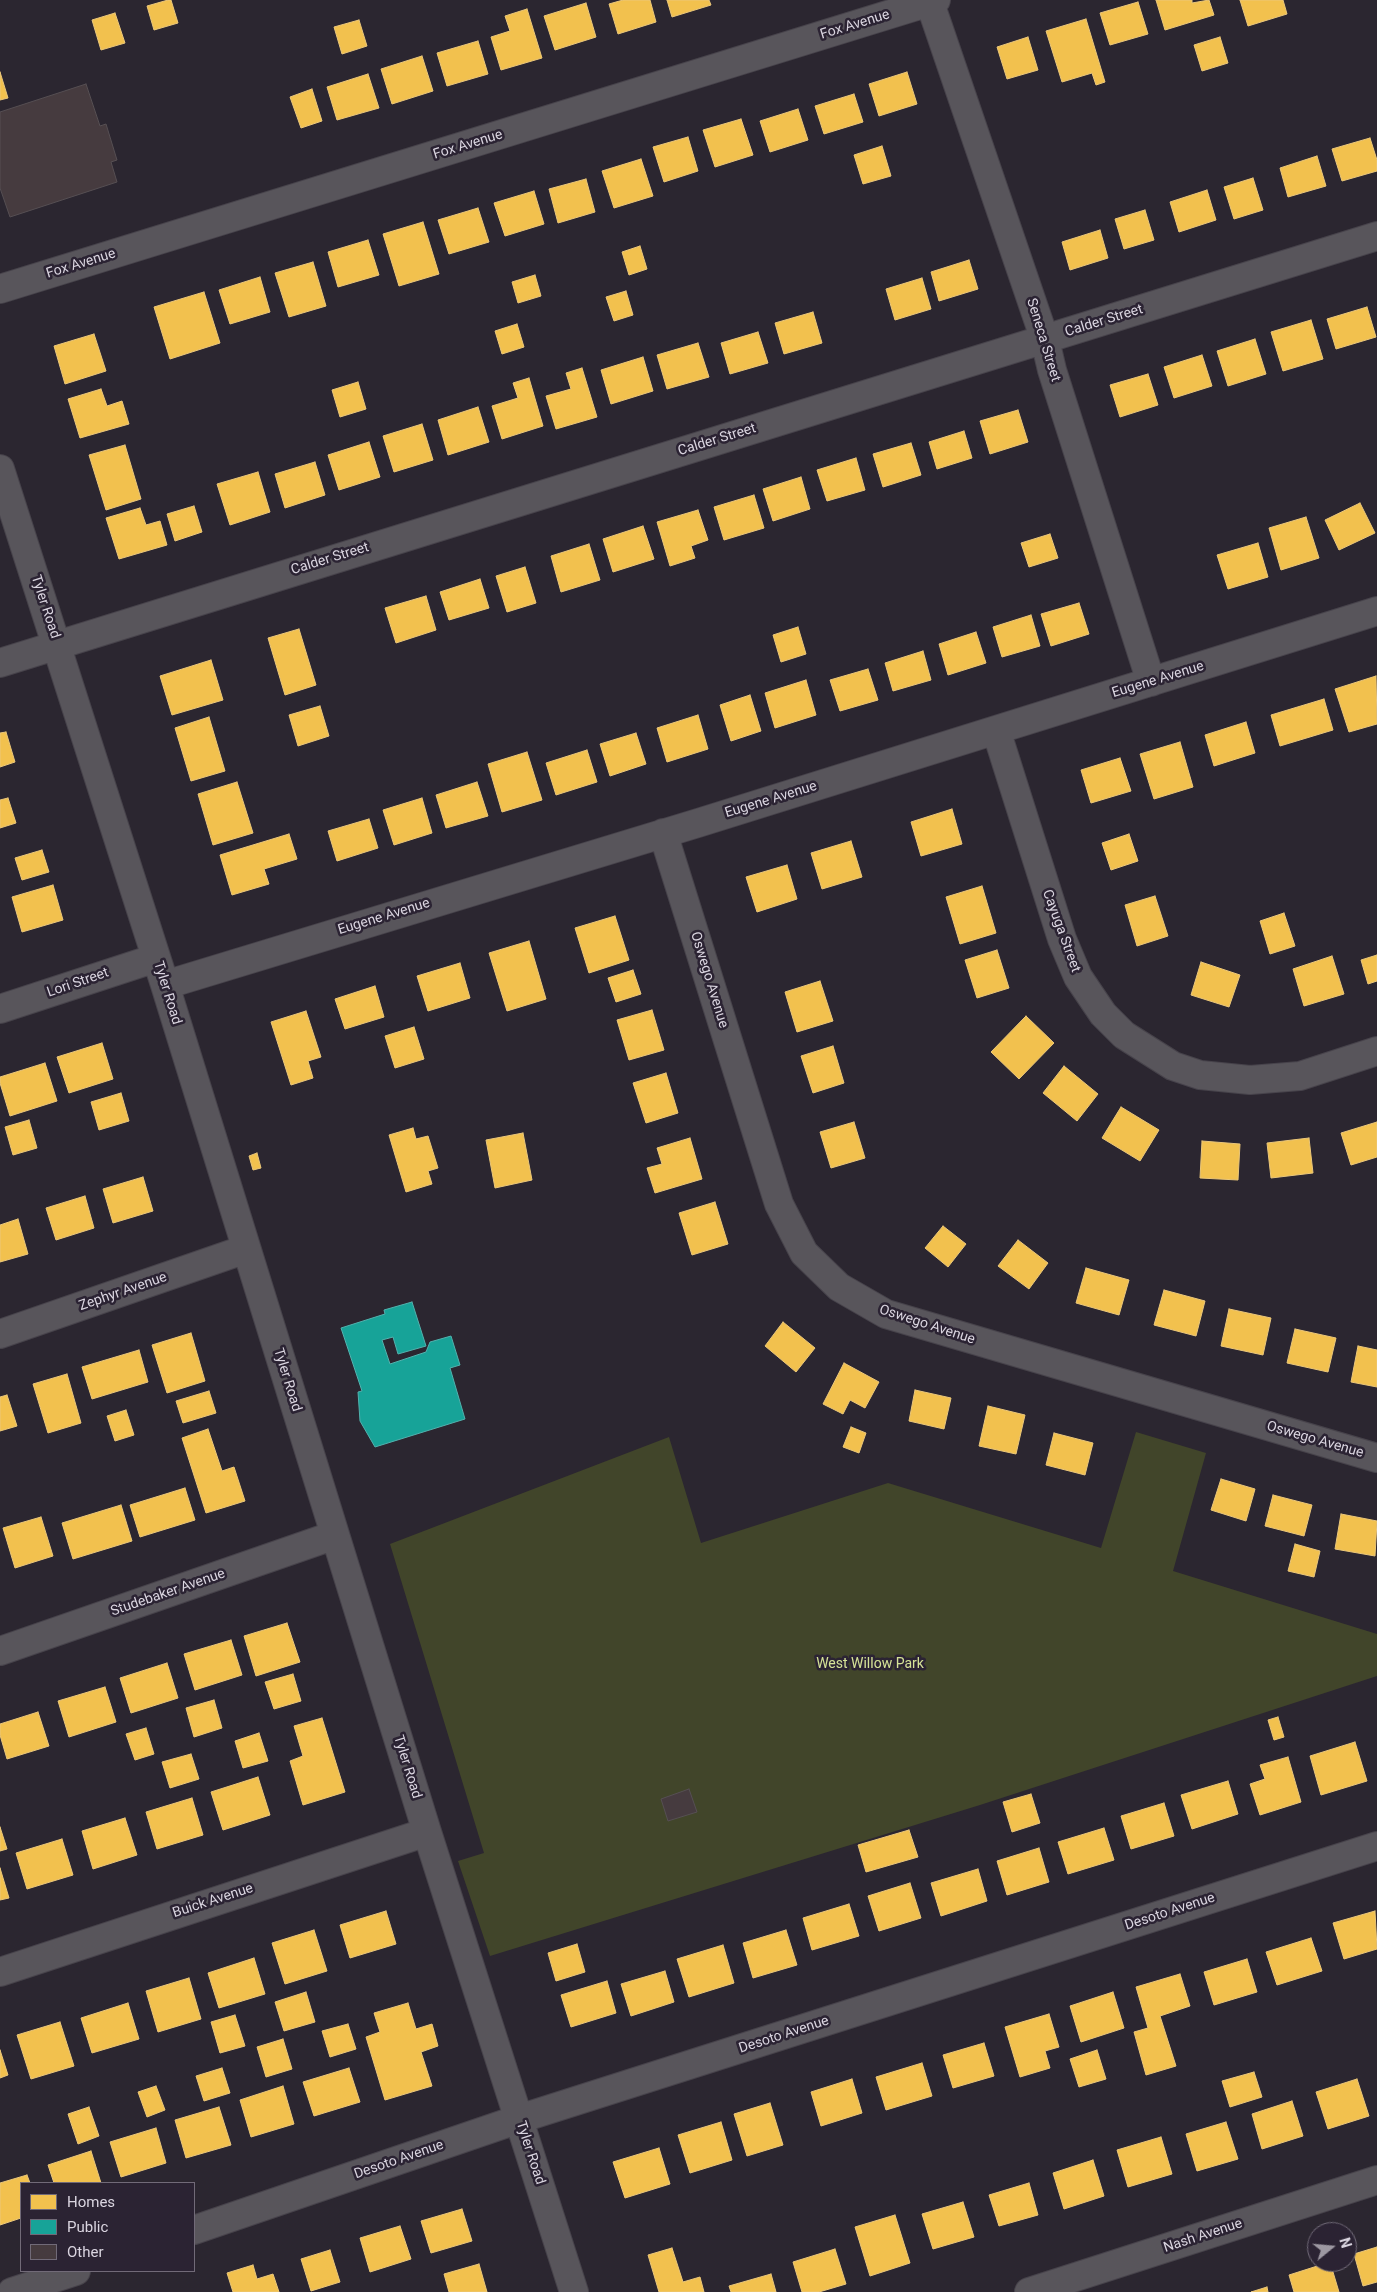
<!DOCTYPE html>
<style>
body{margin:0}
#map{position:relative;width:1377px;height:2292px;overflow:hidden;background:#2b2630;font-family:Roboto,sans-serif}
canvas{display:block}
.legend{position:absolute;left:20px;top:2182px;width:175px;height:90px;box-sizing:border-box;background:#2b2333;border:1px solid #716a78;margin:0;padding:6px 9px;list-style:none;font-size:15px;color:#dad5e0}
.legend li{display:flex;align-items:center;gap:10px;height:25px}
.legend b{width:25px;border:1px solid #716a78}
.north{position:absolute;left:1307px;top:2222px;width:50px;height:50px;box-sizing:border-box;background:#2b2333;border:1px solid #716a78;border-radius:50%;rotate:73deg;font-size:14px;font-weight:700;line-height:20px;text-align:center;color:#dad5e0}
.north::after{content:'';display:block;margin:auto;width:18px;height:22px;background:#9d98a2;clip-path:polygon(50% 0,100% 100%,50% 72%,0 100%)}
</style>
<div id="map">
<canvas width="1377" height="2292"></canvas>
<ul class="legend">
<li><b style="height:14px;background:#f2c14e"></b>Homes</li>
<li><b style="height:14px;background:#17a398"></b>Public</li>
<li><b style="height:14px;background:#463b3f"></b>Other</li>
</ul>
<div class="north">N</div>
</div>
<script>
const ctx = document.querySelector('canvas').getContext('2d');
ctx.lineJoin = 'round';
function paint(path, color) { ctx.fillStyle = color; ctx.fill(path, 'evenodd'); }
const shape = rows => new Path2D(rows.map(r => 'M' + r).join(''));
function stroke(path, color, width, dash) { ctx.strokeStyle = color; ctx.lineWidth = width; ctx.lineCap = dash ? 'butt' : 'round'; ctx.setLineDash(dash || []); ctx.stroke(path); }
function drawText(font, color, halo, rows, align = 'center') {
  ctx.font = font + ' Roboto,sans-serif'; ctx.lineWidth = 5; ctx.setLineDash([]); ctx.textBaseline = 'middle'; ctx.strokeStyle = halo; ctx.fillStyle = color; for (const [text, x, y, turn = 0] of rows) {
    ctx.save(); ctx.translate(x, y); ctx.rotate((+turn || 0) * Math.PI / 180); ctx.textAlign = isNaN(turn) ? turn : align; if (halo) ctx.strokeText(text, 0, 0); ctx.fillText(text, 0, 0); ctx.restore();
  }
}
paint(shape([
 [1136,1432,1206,1453,1173,1571,1377,1634,1377,1676,980,1805,490,1956,458,1861,484,1853,390,1544,669,1437,701,1543,888,1483,1101,1548]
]), '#41452a');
const homes = shape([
 [168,0,171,0,178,23,154,30,147,6,168,0],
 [623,0,650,0,656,22,618,34,609,4,623,0],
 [667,0,709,0,711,5,672,17,667,0],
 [1156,0,1192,0,1192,3,1209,0,1214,15,1165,30,1156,0],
 [1240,0,1283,0,1287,14,1248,26,1240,0],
 [1138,2,1148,34,1110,45,1100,13,1138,2],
 [586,3,596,37,555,50,544,16,586,3],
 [527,9,542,58,501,70,491,37,510,31,505,16,527,9],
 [115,13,125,43,101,50,92,20,115,13],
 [1086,19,1105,82,1096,85,1092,73,1062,82,1046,31,1086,19],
 [359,20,367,46,342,54,334,27,359,20],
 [1028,37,1038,70,1007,79,997,47,1028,37],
 [1220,37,1228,63,1202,71,1194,45,1220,37],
 [478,41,488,74,447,86,437,53,478,41],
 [422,56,433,91,392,104,381,69,422,56],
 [0,72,8,98,0,100,0,72],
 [907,72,917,104,879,116,869,84,907,72],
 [368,74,379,108,337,120,327,87,368,74],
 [312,89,322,121,301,128,290,97,312,89],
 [854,94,863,122,824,134,815,106,854,94],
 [798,109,808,140,770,152,760,121,798,109],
 [741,119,753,155,715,167,703,130,741,119],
 [688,137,698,171,664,182,653,147,688,137],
 [1370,138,1377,160,1377,171,1342,181,1332,149,1370,138],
 [882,146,891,176,863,184,854,155,882,146],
 [1317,156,1326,186,1288,197,1280,168,1317,156],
 [641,159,653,196,614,208,602,171,641,159],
 [1253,178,1263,210,1234,219,1224,187,1253,178],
 [586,179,595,212,558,223,549,189,586,179],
 [1207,190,1216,220,1179,232,1170,202,1207,190],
 [534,191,544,224,505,236,494,203,534,191],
 [478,208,489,242,449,254,438,220,478,208],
 [1145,210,1154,240,1124,249,1115,219,1145,210],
 [423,222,439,274,399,286,383,234,423,222],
 [1100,230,1108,258,1070,270,1062,242,1100,230],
 [368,240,379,275,338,287,328,252,368,240],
 [640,246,647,269,629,275,622,252,640,246],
 [969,260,978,289,939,301,931,272,969,260],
 [313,262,326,306,289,317,275,273,313,262],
 [535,275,541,296,518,303,512,282,535,275],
 [260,277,270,312,230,324,219,290,260,277],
 [922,278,931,309,895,320,886,289,922,278],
 [626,291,633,315,614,321,606,297,626,291],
 [204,292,220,343,170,359,154,307,204,292],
 [1367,307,1376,337,1336,349,1327,319,1367,307],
 [813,312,822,343,784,354,775,323,813,312],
 [1311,320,1323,359,1283,371,1271,332,1311,320],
 [517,324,524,347,502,354,495,331,517,324],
 [758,332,768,363,730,374,721,343,758,332],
 [94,334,106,371,65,384,54,346,94,334],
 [1255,339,1266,374,1228,386,1217,351,1255,339],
 [698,343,709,377,667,389,657,355,698,343],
 [1202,355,1212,386,1174,398,1164,367,1202,355],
 [643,357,653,391,611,404,601,370,643,357],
 [582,368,597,417,556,429,546,396,571,389,566,373,582,368],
 [1148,374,1158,405,1120,417,1110,385,1148,374],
 [529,378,543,426,502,439,492,406,518,398,513,383,529,378],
 [358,382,366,409,340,417,332,390,358,382],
 [101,389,107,406,122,401,129,424,80,438,68,399,101,389],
 [478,407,489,442,448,455,438,420,478,407],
 [1018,410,1028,442,990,454,980,421,1018,410],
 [422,424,433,460,394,472,383,436,422,424],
 [964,431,972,458,937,469,929,442,964,431],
 [369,442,380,477,339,490,328,455,369,442],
 [911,443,921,475,883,487,873,454,911,443],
 [125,445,141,499,106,510,89,455,125,445],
 [856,458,865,490,827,501,817,470,856,458],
 [315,462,325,495,285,508,275,474,315,462],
 [258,472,270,512,230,525,217,484,258,472],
 [801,477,810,509,773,521,763,489,801,477],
 [754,495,764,528,724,540,714,507,754,495],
 [1360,503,1375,533,1339,550,1325,520,1360,503],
 [194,506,202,532,175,541,167,514,194,506],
 [140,508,146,525,160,521,167,545,119,559,106,518,140,508],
 [698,510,708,540,691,546,695,558,670,566,657,522,698,510],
 [1306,517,1319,558,1281,570,1269,528,1306,517],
 [643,526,654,559,613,572,603,539,643,526],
 [1050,534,1058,558,1029,567,1021,543,1050,534],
 [1258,543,1268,577,1228,589,1217,555,1258,543],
 [589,544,600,580,561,592,551,556,589,544],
 [525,567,536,603,507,612,496,576,525,567],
 [480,579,489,608,449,620,440,592,480,579],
 [426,596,436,630,396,643,385,608,426,596],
 [1079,603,1089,634,1051,646,1041,614,1079,603],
 [1031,615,1040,646,1002,657,993,627,1031,615],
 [798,627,806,654,781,662,773,635,798,627],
 [299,629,316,685,285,695,268,638,299,629],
 [976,632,986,663,948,675,939,644,976,632],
 [923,651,931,680,893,691,885,663,923,651],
 [211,660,223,700,172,715,160,676,211,660],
 [868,669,878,700,840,711,830,680,868,669],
 [1376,676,1377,724,1349,732,1335,689,1376,676],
 [806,680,816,715,775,728,765,693,806,680],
 [750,695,761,731,731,741,720,705,750,695],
 [1324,699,1333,730,1280,746,1271,715,1324,699],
 [320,706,329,736,298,746,289,715,320,706],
 [698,715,708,749,667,762,657,728,698,715],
 [209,717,225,771,191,781,175,728,209,717],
 [1246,722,1255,753,1214,766,1205,735,1246,722],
 [6,732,15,762,0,767,0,733,6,732],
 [636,733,646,764,610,776,600,744,636,733],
 [1180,742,1193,787,1154,799,1140,754,1180,742],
 [587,750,597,782,556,795,546,763,587,750],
 [527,752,542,800,502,812,488,764,527,752],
 [1120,758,1131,791,1091,803,1081,770,1120,758],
 [237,782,253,833,213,845,198,794,237,782],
 [477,782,488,816,446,828,436,795,477,782],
 [8,798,16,823,0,828,0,800,8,798],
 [422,798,432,833,394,845,383,810,422,798],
 [952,809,962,844,921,856,911,822,952,809],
 [369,819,378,848,337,861,328,831,369,819],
 [289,834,297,859,264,869,269,884,232,895,220,855,289,834],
 [1129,834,1138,861,1111,870,1102,843,1129,834],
 [851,841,862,877,822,889,811,853,851,841],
 [42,850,49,872,22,880,15,858,42,850],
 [787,865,797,899,757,912,746,877,787,865],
 [53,885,63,920,22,932,12,897,53,885],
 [982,886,996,933,960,944,946,897,982,886],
 [1155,896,1168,936,1137,946,1125,905,1155,896],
 [1284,913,1295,946,1270,954,1260,921,1284,913],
 [615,916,629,960,589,973,575,928,615,916],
 [529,941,546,999,507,1011,489,953,529,941],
 [997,950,1009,988,977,998,965,960,997,950],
 [1377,955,1377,981,1368,984,1361,960,1377,955],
 [1332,956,1344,994,1304,1006,1293,969,1332,956],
 [1201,962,1240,975,1229,1007,1191,995,1201,962],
 [460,963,470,998,428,1011,417,976,460,963],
 [633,970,641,994,616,1002,608,978,633,970],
 [820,981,833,1021,797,1032,785,992,820,981],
 [375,986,384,1017,345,1029,335,999,375,986],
 [652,1010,664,1050,629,1060,617,1020,652,1010],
 [306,1011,321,1057,308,1061,313,1078,291,1085,271,1022,306,1011],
 [1026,1016,1054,1043,1019,1079,991,1052,1026,1016],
 [414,1027,424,1059,395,1068,385,1036,414,1027],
 [102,1043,113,1079,69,1093,57,1057,102,1043],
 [833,1046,844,1083,813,1093,801,1056,833,1046],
 [45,1063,57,1101,10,1116,0,1083,0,1077,45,1063],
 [1064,1066,1098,1094,1077,1121,1043,1093,1064,1066],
 [666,1073,678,1113,646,1123,633,1083,666,1073],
 [121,1093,129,1121,99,1130,91,1102,121,1093],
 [1121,1107,1159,1130,1140,1161,1102,1138,1121,1107],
 [29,1120,37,1148,13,1155,5,1127,29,1120],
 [854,1122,865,1158,831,1168,820,1132,854,1122],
 [1377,1122,1377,1157,1351,1165,1341,1133,1377,1122],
 [413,1128,416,1139,428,1136,438,1168,428,1171,432,1184,406,1192,389,1135,413,1128],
 [523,1133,532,1180,495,1188,486,1140,523,1133],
 [690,1138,702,1179,655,1193,647,1168,662,1164,657,1148,690,1138],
 [1309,1138,1313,1173,1271,1178,1267,1143,1309,1138],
 [1202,1141,1240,1144,1238,1180,1200,1178,1202,1141],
 [257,1153,261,1168,253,1170,249,1156,257,1153],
 [143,1177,153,1211,113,1223,103,1189,143,1177],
 [85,1196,94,1228,56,1240,46,1208,85,1196],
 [715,1202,728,1244,692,1255,679,1213,715,1202],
 [18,1219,28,1254,0,1262,0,1225,18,1219],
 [943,1226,966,1244,948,1267,925,1248,943,1226],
 [1018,1240,1048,1263,1029,1289,998,1266,1018,1240],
 [1086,1268,1129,1280,1119,1315,1076,1303,1086,1268],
 [1164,1290,1205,1301,1196,1336,1154,1325,1164,1290],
 [1229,1309,1271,1318,1263,1355,1221,1346,1229,1309],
 [783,1322,815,1348,796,1372,765,1346,783,1322],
 [1295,1329,1336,1338,1328,1372,1287,1363,1295,1329],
 [191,1333,205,1381,167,1393,152,1345,191,1333],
 [1358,1346,1377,1350,1377,1387,1351,1382,1358,1346],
 [139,1350,148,1382,92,1399,82,1367,139,1350],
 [844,1363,879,1382,865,1408,850,1400,843,1414,823,1404,844,1363],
 [67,1374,81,1423,48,1433,33,1384,67,1374],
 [915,1390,951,1398,944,1429,909,1421,915,1390],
 [209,1391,216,1413,183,1423,176,1401,209,1391],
 [7,1395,17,1426,0,1431,0,1397,7,1395],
 [988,1406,1025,1415,1016,1454,979,1446,988,1406],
 [126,1410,134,1435,115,1441,107,1416,126,1410],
 [851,1427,866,1433,859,1453,843,1447,851,1427],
 [208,1429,222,1471,234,1467,245,1501,206,1513,182,1438,208,1429],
 [1054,1433,1093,1443,1085,1475,1046,1465,1054,1433],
 [1221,1479,1255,1489,1246,1521,1211,1510,1221,1479],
 [185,1488,195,1520,140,1537,130,1505,185,1488],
 [1273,1495,1312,1505,1304,1536,1265,1526,1273,1495],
 [121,1505,132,1541,73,1559,62,1523,121,1505],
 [1341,1514,1377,1521,1375,1556,1335,1549,1341,1514],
 [41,1517,53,1556,15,1568,3,1528,41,1517],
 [1295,1544,1320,1551,1314,1577,1288,1571,1295,1544],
 [287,1623,300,1662,256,1676,244,1636,287,1623],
 [231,1640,242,1675,195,1690,184,1654,231,1640],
 [167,1663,178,1698,131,1713,120,1678,167,1663],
 [293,1674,301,1701,274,1709,265,1682,293,1674],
 [105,1687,116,1722,69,1737,58,1701,105,1687],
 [214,1700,222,1728,194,1737,186,1708,214,1700],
 [38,1712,49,1746,7,1759,0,1735,0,1724,38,1712],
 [1278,1717,1284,1737,1274,1740,1268,1720,1278,1717],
 [322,1718,345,1792,303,1805,290,1761,303,1756,294,1726,322,1718],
 [146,1728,154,1754,135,1760,126,1734,146,1728],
 [259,1733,268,1761,243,1768,235,1741,259,1733],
 [1355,1742,1367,1781,1321,1795,1310,1756,1355,1742],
 [191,1754,199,1779,170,1788,162,1762,191,1754],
 [1288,1757,1301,1802,1260,1815,1250,1784,1265,1779,1260,1765,1288,1757],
 [258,1777,270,1815,223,1830,211,1792,258,1777],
 [1228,1781,1238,1814,1192,1829,1181,1795,1228,1781],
 [1031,1794,1040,1823,1012,1832,1003,1802,1031,1794],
 [192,1798,203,1835,157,1849,146,1812,192,1798],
 [1164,1803,1174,1836,1131,1849,1121,1816,1164,1803],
 [125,1818,137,1855,93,1869,82,1831,125,1818],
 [0,1827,7,1849,0,1851,0,1827],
 [1104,1828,1114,1860,1068,1874,1058,1842,1104,1828],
 [909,1830,918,1857,866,1872,858,1845,909,1830],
 [62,1839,73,1875,27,1889,16,1853,62,1839],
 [1039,1848,1049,1882,1007,1895,997,1861,1039,1848],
 [0,1868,9,1898,0,1900,0,1868],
 [978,1869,987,1901,941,1916,931,1883,978,1869],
 [910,1883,921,1918,879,1931,868,1896,910,1883],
 [849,1904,859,1936,812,1950,803,1918,849,1904],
 [386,1911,396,1944,350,1958,340,1925,386,1911],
 [1375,1911,1377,1949,1344,1959,1333,1923,1375,1911],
 [314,1930,327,1971,285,1984,272,1943,314,1930],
 [786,1930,797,1965,753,1978,743,1943,786,1930],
 [1311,1938,1322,1971,1277,1985,1266,1952,1311,1938],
 [577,1944,585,1972,556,1981,548,1953,577,1944],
 [723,1945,734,1983,689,1997,677,1959,723,1945],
 [254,1958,265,1994,219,2008,208,1973,254,1958],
 [1247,1959,1257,1992,1214,2005,1204,1972,1247,1959],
 [665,1971,674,2002,631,2016,621,1984,665,1971],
 [1180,1974,1190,2006,1160,2016,1176,2066,1146,2075,1134,2032,1148,2028,1136,1987,1180,1974],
 [189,1978,201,2019,158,2032,146,1991,189,1978],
 [607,1981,616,2013,571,2027,561,1995,607,1981],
 [306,1992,315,2022,284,2031,275,2002,306,1992],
 [1113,1992,1124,2028,1081,2042,1070,2006,1113,1992],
 [128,2003,139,2039,92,2053,81,2018,128,2003],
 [408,2003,416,2029,432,2024,438,2046,421,2052,432,2086,385,2100,366,2037,380,2032,374,2013,408,2003],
 [1049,2014,1059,2047,1045,2051,1050,2068,1020,2077,1005,2027,1049,2014],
 [235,2015,245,2046,220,2053,211,2022,235,2015],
 [60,2022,74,2066,31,2079,17,2035,60,2022],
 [348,2024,356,2049,330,2057,322,2031,348,2024],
 [283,2039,292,2069,266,2077,257,2047,283,2039],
 [984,2043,994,2076,953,2088,943,2055,984,2043],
 [0,2050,8,2075,0,2078,0,2050],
 [1097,2050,1106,2079,1079,2087,1070,2059,1097,2050],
 [922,2063,932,2096,886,2110,876,2077,922,2063],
 [222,2068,230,2093,204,2101,196,2076,222,2068],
 [349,2068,360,2102,314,2116,303,2082,349,2068],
 [1254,2072,1262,2097,1230,2107,1222,2081,1254,2072],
 [852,2079,862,2113,821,2126,811,2092,852,2079],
 [1357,2079,1369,2116,1328,2129,1316,2092,1357,2079],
 [156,2086,165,2110,147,2117,138,2092,156,2086],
 [283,2086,294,2124,251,2137,240,2100,283,2086],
 [1292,2101,1303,2136,1262,2149,1252,2114,1292,2101],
 [770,2103,783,2145,747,2156,734,2114,770,2103],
 [89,2107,99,2136,78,2144,68,2114,89,2107],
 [219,2107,231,2145,186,2158,175,2120,219,2107],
 [721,2122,732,2160,690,2173,678,2135,721,2122],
 [1226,2122,1238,2159,1197,2171,1186,2134,1226,2122],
 [156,2128,166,2163,121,2177,110,2142,156,2128],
 [1161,2137,1172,2174,1128,2187,1117,2150,1161,2137],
 [659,2148,670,2184,625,2198,613,2162,659,2148],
 [91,2151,101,2183,54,2183,48,2165,91,2151],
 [1093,2160,1104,2196,1064,2209,1053,2173,1093,2160],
 [27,2175,30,2183,21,2183,21,2218,0,2225,0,2183,27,2175],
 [1029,2183,1038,2215,999,2226,989,2195,1029,2183],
 [963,2202,974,2237,933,2249,922,2214,963,2202],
 [462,2209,472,2241,431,2253,421,2221,462,2209],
 [895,2215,910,2263,870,2276,855,2227,895,2215],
 [400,2226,411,2259,370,2272,360,2238,400,2226],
 [1377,2247,1377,2282,1363,2286,1354,2254,1377,2247],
 [672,2248,683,2282,700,2277,704,2292,659,2292,648,2255,672,2248],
 [835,2249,846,2284,819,2292,802,2292,793,2262,835,2249],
 [330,2250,340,2282,311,2291,301,2259,330,2250],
 [1330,2262,1339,2292,1294,2292,1289,2275,1330,2262],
 [479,2264,487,2292,449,2292,444,2274,479,2264],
 [253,2265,257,2279,273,2274,279,2292,233,2292,227,2273,253,2265],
 [771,2274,776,2292,731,2292,729,2286,771,2274],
 [1267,2287,1268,2292,1251,2292,1267,2287]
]);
paint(homes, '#f2c14e');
stroke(homes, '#ebc77a', 1);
const public = shape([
 [412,1302,426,1346,398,1354,393,1337,382,1340,390,1364,426,1352,430,1342,451,1336,460,1365,450,1368,465,1419,375,1447,360,1421,358,1392,362,1391,341,1328,385,1314,384,1310,412,1302]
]);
paint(public, '#17a398');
stroke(public, '#52b2ae', 1);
const building = shape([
 [86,84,100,126,106,124,117,160,111,162,117,182,10,217,0,188,0,112,86,84],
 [689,1789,697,1812,668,1821,661,1799,689,1789]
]);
paint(building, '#463b3f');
stroke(building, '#564f53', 1);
const minor = shape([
 [929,0,1045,340,1052,370,1151,682],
 [0,289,936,0],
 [0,469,165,985,427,1832,574,2292],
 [0,663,1377,236],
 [996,730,1062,939,1078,977,1103,1014,1124,1035,1173,1066,1200,1075,1250,1080,1300,1076,1377,1051],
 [663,833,779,1204,804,1253,839,1287,886,1314,1377,1458],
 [165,985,698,823,1377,611],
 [0,1009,156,958],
 [0,1334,246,1249],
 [0,1651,335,1535],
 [0,1972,427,1832],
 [194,2230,519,2119,1377,1846],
 [12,2292,76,2271],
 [1029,2292,1377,2180]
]);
stroke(minor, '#47434b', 30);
stroke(minor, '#58555b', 28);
drawText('14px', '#dad5e0', '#2b2333', [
 ["Fox Avenue",855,25,-17],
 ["Fox Avenue",468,145,-17],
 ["Fox Avenue",81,264,-17],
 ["Calder Street",1104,321,-17],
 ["Seneca Street",1043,340,73],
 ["Calder Street",717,440,-17],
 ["Calder Street",330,559,-17],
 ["Tyler Road",45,607,72],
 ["Eugene Avenue",1158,680,-17],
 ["Eugene Avenue",771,800,-17],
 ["Eugene Avenue",384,917,-17],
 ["Cayuga Street",1061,931,70],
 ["Oswego Avenue",709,980,73],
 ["Lori Street",78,983,-19],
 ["Tyler Road",167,993,73],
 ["Zephyr Avenue",123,1292,-19],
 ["Oswego Avenue",927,1325,18],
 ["Tyler Road",287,1380,73],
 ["Oswego Avenue",1315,1440,16],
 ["Studebaker Avenue",168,1593,-19],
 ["Tyler Road",407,1767,73],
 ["Buick Avenue",213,1901,-18],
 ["Desoto Avenue",1170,1912,-18],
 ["Desoto Avenue",784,2035,-18],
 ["Tyler Road",530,2153,72],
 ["Desoto Avenue",399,2160,-19],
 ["Nash Avenue",1203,2236,-18]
]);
drawText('14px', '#d6e397', '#2b2333', [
 ["West Willow Park",870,1664]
]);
</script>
